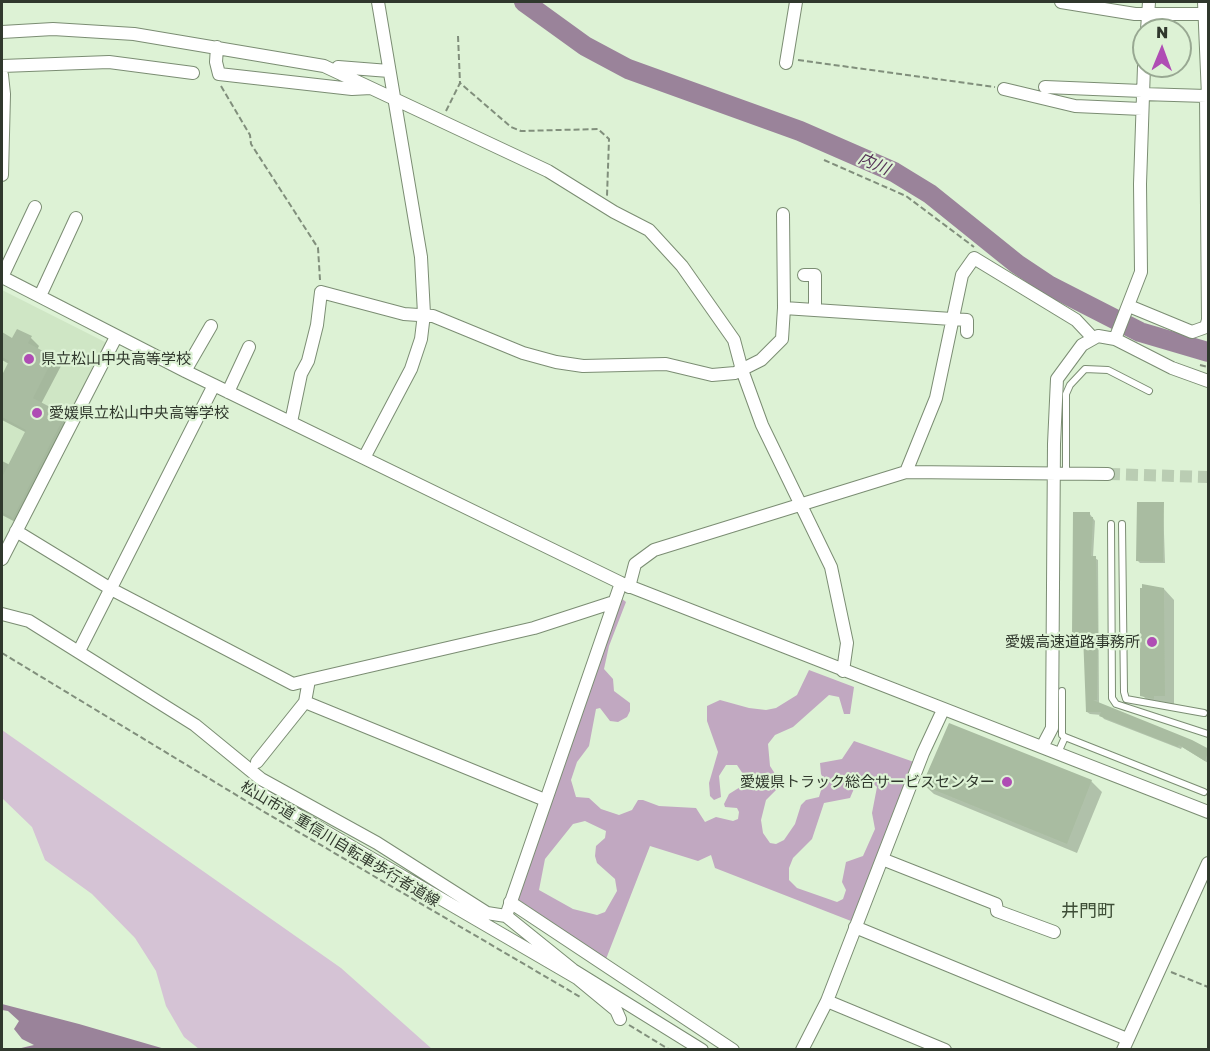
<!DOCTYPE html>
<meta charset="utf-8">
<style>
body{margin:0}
#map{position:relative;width:1210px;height:1051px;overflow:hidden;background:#ddf2d5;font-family:"Golos Text",sans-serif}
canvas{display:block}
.frame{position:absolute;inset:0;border:3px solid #30382d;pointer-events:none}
.north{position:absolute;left:1132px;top:18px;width:60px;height:60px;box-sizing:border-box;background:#ddf2d5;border:2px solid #98a892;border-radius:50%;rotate:1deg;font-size:16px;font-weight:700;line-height:24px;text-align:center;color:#30382d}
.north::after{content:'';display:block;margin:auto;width:21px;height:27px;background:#af4db4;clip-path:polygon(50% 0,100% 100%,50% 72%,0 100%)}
</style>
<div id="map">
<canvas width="1210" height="1051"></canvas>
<div class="frame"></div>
<div class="north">N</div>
</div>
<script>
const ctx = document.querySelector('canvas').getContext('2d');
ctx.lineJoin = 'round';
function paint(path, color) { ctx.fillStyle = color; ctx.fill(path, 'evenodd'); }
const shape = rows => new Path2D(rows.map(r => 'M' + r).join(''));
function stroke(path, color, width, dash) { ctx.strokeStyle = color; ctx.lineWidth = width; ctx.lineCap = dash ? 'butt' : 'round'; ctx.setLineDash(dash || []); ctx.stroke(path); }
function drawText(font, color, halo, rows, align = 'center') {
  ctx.font = font + ' "Golos Text","Noto Sans JP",sans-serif'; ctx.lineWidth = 4.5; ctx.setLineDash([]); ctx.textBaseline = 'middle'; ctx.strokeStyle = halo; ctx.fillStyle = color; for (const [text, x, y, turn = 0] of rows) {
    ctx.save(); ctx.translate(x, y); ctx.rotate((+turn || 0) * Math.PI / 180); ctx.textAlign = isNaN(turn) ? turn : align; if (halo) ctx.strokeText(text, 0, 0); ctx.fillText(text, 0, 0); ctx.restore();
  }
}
paint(shape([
 [2,290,105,342,107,348,2,545]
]), '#cfe6c5');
paint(shape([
 [2,730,341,968,432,1049,199,1049,184,1037,166,1006,156,971,135,938,92,894,45,860,32,827,2,798]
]), '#d5c3d5');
paint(shape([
 [621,598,626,602,609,646,604,669,613,679,614,691,630,703,630,711,627,717,618,722,610,721,600,708,596,709,589,746,577,762,571,780,576,797,589,798,601,809,619,815,632,810,638,800,643,800,659,806,696,808,705,822,716,817,733,821,738,819,739,812,737,808,725,807,724,804,729,794,745,784,745,777,737,765,726,765,719,776,721,797,714,800,710,796,709,783,718,752,707,721,707,706,720,700,749,708,766,710,776,708,797,695,809,670,854,687,850,714,844,714,839,697,829,695,793,727,775,735,768,744,770,766,779,780,777,789,766,800,761,820,763,833,770,843,776,844,784,840,795,824,801,805,806,800,819,797,824,780,821,774,820,763,842,759,854,741,914,762,851,921,715,868,711,855,698,861,650,846,606,959,516,898],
 [867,778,877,787,872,813,875,829,863,856,846,862,842,882,846,890,843,899,837,902,797,888,789,880,789,868,793,858,812,839,824,803,850,798,856,784,862,779],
 [585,821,606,831,605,838,596,846,595,856,597,863,615,879,617,891,605,912,597,915,573,909,539,890,545,859,573,824]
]), '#c1a8c1');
paint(shape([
 [2,1004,79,1024,165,1049,17,1049,34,1045,22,1039,14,1029,19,1021,8,1011,2,1010]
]), '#9a839a');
paint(shape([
 [2,334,13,340,31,338,39,346,37,350,53,358,61,366,41,404,64,416,72,424,21,525,2,515,2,461,10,465,27,433,2,420,2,378,9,364,2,360],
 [1163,504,1165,563,1140,563,1138,561],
 [1089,513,1095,521,1093,557,1098,560,1099,704,1192,741,1208,751,1208,763,1182,747,1181,749,1104,719,1101,715,1090,714,1087,712,1085,637,1074,634],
 [1164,589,1174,600,1174,706,1152,705,1142,695],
 [1091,781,1102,792,1077,853,934,794,923,784]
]), '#0003');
stroke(shape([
 [524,2,585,46,628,69,800,131,894,172,930,194,1017,264,1050,286,1140,332,1208,352]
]), '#9a839a', 20);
paint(shape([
 [17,329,32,336,28,343,54,357,33,398,65,415,13,518,2,512,2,477,26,430,2,417,2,375,9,361,2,357,2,332,12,338],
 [1137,502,1164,502,1163,562,1136,561],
 [1073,512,1090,512,1090,517,1093,517,1091,556,1096,556,1098,634,1097,700,1093,700,1192,740,1209,749,1205,761,1179,745,1178,747,1099,716,1101,712,1086,712,1083,634,1072,634],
 [1142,584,1164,588,1165,696,1154,696,1154,699,1140,696,1140,588,1142,588],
 [949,723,1092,780,1067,844,922,785]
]), '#a9bca1');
stroke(shape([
 [1108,474,1208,477]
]), '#bacdb3', 12, [12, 6]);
const service = shape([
 [1066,472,1066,394,1070,385,1085,369,1108,370,1149,391],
 [1111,524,1112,698,1116,704,1208,734],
 [1122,524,1124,692,1126,699,1204,713],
 [1062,691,1062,735,1065,737],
 [1058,753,1065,737,1204,792]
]);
const minor = shape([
 [1061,2,1135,14,1205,14],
 [1204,2,1208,96],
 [1147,30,1149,2],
 [2,32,53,29,134,34,324,66,548,171,614,212,649,230,682,266,734,340,742,370,762,425,831,567,847,643,843,671],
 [217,47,216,62,219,74,352,89,371,88],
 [786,63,796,2],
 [2,66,109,62,193,73],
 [338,67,389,71],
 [2,75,4,94,2,175],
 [1045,87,1142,91],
 [1004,89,1075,106,1142,109],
 [783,214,784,308],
 [804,275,815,275,815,310],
 [2,277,185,371,621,583,1208,812],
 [2,277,35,207],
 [40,296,76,218],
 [1129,306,1192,332,1206,327,1208,320,1206,96,1142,94],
 [1115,339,1141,272,1140,184,1144,66],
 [185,371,211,326],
 [228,392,249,347],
 [291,422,301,374,308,361,317,325,321,292,404,314,433,316,523,353,556,362,583,366,666,364,712,375,735,373,761,360,782,339,784,308,967,320,967,332],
 [364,458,411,369,421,339,424,314,421,257,378,2],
 [906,472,936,398,962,275,974,258,1076,320,1092,337],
 [16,531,111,589,293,684,309,680],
 [2,559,116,337],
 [629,587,635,564,654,550,906,472,1108,474],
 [2,614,29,621,195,725,261,779,377,843,487,913,506,916,621,583],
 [79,651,214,385],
 [305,702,545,800],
 [1042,747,1052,728,1054,444,1057,379,1082,345,1098,336,1115,339,1172,368,1208,381],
 [257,762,305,702,309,680,534,628,614,602],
 [249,787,577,978],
 [882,859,996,904,997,911,1054,932],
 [510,902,733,1050],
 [506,916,573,970,702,1050],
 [855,927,1127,1039],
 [576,977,616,1010,620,1019],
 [827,1001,945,1050],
 [802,1050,827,1001,923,753,943,710],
 [1123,1050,1208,863]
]);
stroke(service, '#7b8d73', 8);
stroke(minor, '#7b8d73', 14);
stroke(shape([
 [458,36,460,83],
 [798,60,995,87],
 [221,86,250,135,251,144,318,248,320,280],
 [446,111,460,83,511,127,521,131,598,129,609,139,607,196],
 [824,160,906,196,974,247],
 [1200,365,1208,367],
 [2,653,261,810,582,998],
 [1171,972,1208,987],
 [629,1025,670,1050]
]), '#818f7c', 2, [6, 3]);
stroke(service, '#fff', 6);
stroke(minor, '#fff', 12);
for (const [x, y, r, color] of [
 [29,359,6,"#af4db4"],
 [37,413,6,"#af4db4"],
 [1152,642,6,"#af4db4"],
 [1007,782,6,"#af4db4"]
]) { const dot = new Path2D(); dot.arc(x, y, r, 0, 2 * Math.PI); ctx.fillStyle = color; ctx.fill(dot); stroke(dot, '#ddf2d5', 2); }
drawText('15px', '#30382d', '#ddf2d5', [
 ["県立松山中央高等学校",41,359],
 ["愛媛県立松山中央高等学校",49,413],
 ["愛媛高速道路事務所",1140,642,"right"],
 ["愛媛県トラック総合サービスセンター",995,782,"right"]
], 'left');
drawText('15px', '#30382d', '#ddf2d5', [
 ["松山市道 重信川自転車歩行者道線",340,844,31]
]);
drawText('italic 16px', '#543156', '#ddf2d5', [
 ["内川",874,164,24]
]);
drawText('18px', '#3d4d36', '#ddf2d5', [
 ["井門町",1088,911]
]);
</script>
